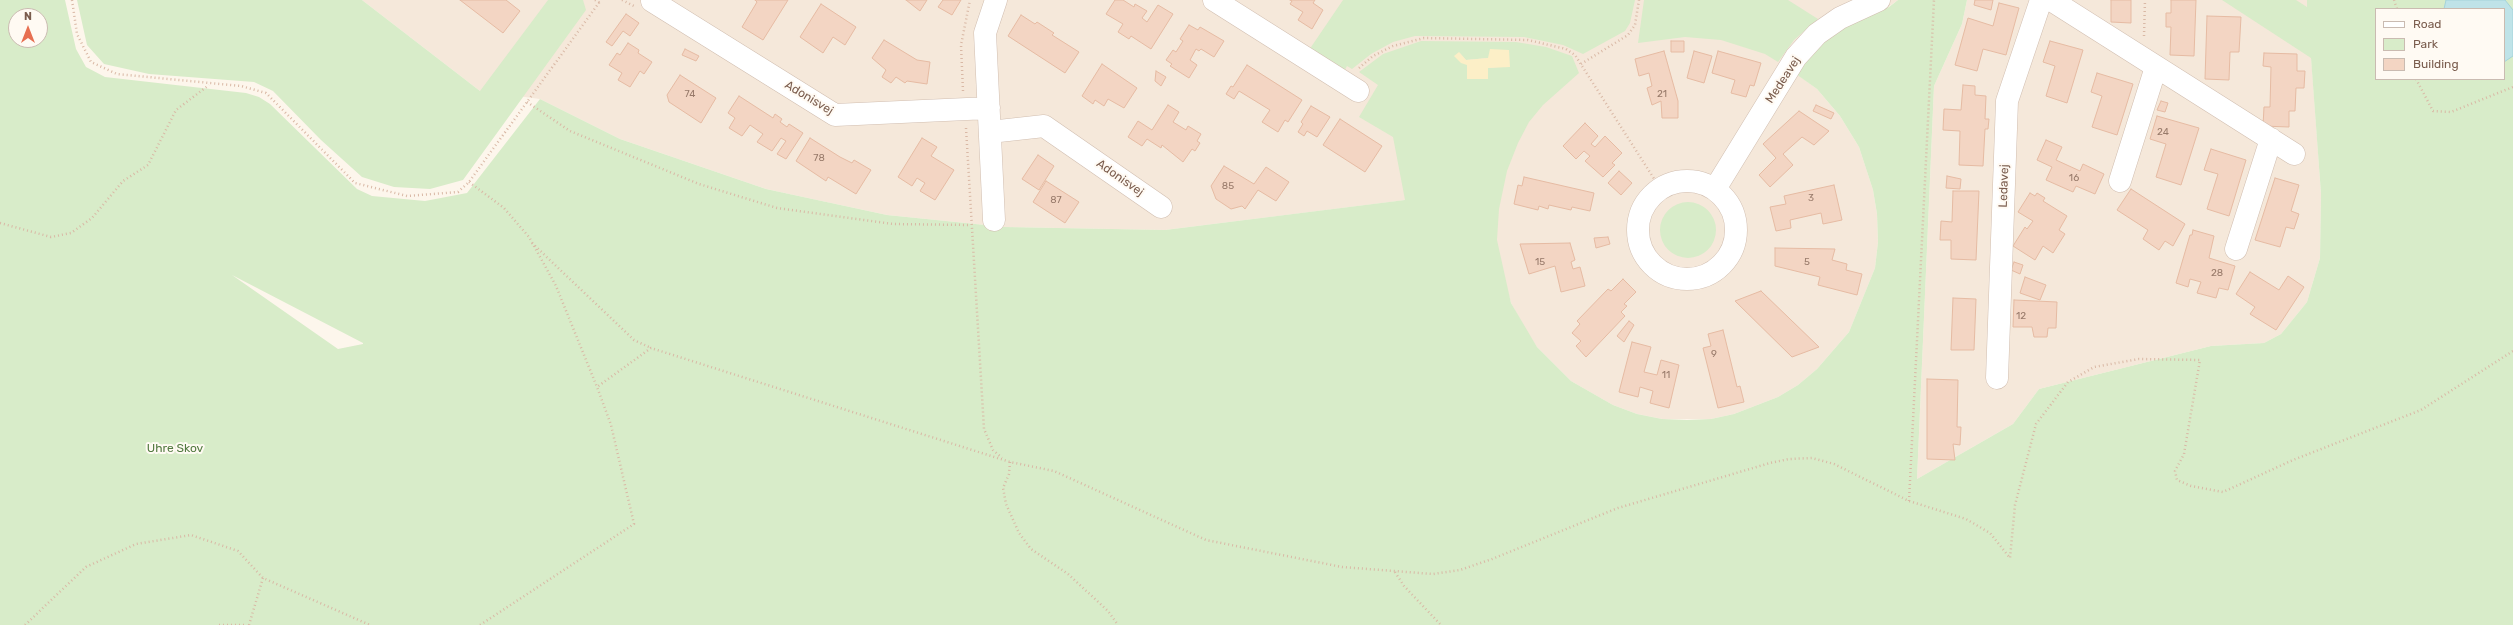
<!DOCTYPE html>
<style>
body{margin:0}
#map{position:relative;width:2513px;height:625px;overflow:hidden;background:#fdf6ec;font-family:Rubik,sans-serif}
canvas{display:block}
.legend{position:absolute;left:2375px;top:8px;width:130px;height:72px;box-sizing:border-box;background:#fffaf3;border:1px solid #cabbb1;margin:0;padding:5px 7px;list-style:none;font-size:12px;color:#7a5c4d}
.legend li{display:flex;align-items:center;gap:8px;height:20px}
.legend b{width:20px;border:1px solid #cabbb1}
.north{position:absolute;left:8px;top:8px;width:40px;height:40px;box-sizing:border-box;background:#fffaf3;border:1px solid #cabbb1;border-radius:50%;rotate:0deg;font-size:11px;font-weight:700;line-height:16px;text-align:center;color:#7a5c4d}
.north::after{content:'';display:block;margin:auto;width:14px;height:18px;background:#e76f51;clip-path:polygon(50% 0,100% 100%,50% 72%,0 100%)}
</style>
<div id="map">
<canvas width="2513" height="625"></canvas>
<ul class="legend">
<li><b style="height:5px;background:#fff"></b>Road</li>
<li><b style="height:11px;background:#d8ecc9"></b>Park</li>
<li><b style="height:11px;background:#f3d5c3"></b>Building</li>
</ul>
<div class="north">N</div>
</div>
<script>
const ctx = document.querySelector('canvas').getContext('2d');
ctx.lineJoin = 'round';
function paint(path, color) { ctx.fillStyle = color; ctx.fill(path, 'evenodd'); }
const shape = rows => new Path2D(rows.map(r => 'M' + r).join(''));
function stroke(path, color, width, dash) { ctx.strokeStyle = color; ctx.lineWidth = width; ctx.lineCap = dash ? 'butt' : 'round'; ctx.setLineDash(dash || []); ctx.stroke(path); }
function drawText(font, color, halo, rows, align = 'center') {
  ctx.font = font + ' Rubik,sans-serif'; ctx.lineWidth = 4; ctx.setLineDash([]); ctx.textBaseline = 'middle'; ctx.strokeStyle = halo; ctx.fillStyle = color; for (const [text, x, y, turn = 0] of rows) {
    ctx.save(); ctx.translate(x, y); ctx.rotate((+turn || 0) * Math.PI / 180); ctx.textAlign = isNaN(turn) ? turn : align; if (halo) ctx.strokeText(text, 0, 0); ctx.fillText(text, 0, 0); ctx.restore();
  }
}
paint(shape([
 [362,0,1898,0,1797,74,1817,89,1840,116,1859,147,1873,190,1877,214,1878,242,1875,268,1849,332,1817,369,1798,385,1778,397,1734,414,1711,419,1662,419,1637,414,1613,405,1571,381,1537,347,1525,329,1511,303,1503,276,1406,200,1165,230,1005,227,887,215,766,189,620,139,540,99,480,91],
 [1967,0,2307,0,2321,194,2320,258,2307,302,2281,334,2264,343,2211,346,2039,389,2013,424,1917,479,1934,86,1962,24]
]), '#f5e8da');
paint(shape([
 [0,0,65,0,76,49,86,67,105,77,246,93,259,97,270,104,357,189,372,196,425,201,467,193,540,99,620,139,766,189,887,215,1005,227,1165,230,1405,200,1393,137,1359,117,1378,85,1359,72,1383,54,1421,41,1516,42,1546,47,1572,56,1579,73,1543,105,1529,122,1518,143,1507,171,1499,209,1497,240,1511,303,1537,347,1571,381,1613,405,1637,414,1662,419,1687,420,1711,419,1734,414,1778,397,1798,385,1817,369,1849,332,1875,268,1878,242,1877,214,1873,190,1859,147,1840,116,1817,89,1796,74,1816,48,1839,28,1889,7,1898,0,1967,0,1962,24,1934,86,1917,479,2013,424,2039,389,2211,346,2264,343,2281,334,2307,302,2320,258,2321,194,2311,58,2222,0,2296,0,2307,7,2307,0,2513,0,2513,625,0,625],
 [2376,9,2504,9,2504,79,2376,79],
 [16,16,40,16,40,40,16,40],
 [1459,52,1466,60,1488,58,1510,66,1488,68,1488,79,1467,78,1467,65],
 [232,275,363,343,363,344,338,349],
 [77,0,362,0,480,91,548,0,583,0,586,10,463,180,430,189,394,187,362,177,321,140,273,91,254,82,149,74,104,64,87,45],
 [1343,0,1635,0,1630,23,1625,31,1583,54,1563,45,1524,37,1415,36,1393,42,1371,54,1352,69,1347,66,1342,75,1307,53],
 [1644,0,1788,0,1818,19,1794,40,1778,62,1765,54,1721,40,1685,37,1638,43],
 '1660 230a28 28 0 1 1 56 0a28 28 0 1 1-56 0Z'
]), '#d8ecc9');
paint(shape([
 [1490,49,1509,50,1510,67,1488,68,1488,79,1467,79,1467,65,1461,63,1454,56,1459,52,1466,60,1488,58]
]), '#fcefc7');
const water = shape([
 [2446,0,2505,0,2513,10,2513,56,2504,62,2504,9,2444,9,2446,0]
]);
paint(water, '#bfe3e8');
stroke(water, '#a5d3da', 1);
const building = shape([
 [460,0,506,0,520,11,503,33,460,0],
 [755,0,788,0,763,40,742,27,757,2,755,0],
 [906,0,927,0,920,11,906,0],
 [943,0,961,0,952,15,938,7,943,0],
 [1115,0,1123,0,1134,7,1135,4,1147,11,1142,18,1147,22,1158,5,1173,14,1151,49,1131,36,1129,39,1118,32,1123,24,1106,14,1115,0],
 [1290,0,1315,0,1313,3,1323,10,1312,29,1298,20,1303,12,1290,4,1292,1,1290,0],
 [1975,0,1993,0,1991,10,1974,5,1975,0],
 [2111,0,2131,0,2131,23,2111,22,2111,0],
 [2171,0,2196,0,2194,56,2170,55,2171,27,2166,27,2166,13,2171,13,2171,0],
 [1999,3,2019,8,2006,55,1983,49,1977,71,1955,65,1968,18,1993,26,1999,3],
 [821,4,856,27,845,45,833,37,823,53,800,37,821,4],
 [626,14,639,23,630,36,623,31,612,46,606,42,626,14],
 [1021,15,1035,24,1037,22,1054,33,1052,35,1079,52,1065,73,1008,36,1021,15],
 [2207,16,2241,17,2239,52,2230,52,2229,80,2205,79,2207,16],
 [1189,25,1198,30,1200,27,1224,41,1214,57,1201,49,1199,51,1196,49,1190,60,1197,65,1189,78,1170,66,1172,64,1166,60,1173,50,1176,52,1183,41,1180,39,1189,25],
 [884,40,917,60,930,62,927,84,907,81,905,83,896,77,891,83,882,77,886,70,872,58,884,40],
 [1671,41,1684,41,1684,52,1671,52,1671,41],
 [2050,41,2083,50,2067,103,2046,96,2055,66,2043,62,2050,41],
 [628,43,639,50,638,53,652,62,644,74,640,71,630,87,618,80,622,73,609,65,617,53,620,55,628,43],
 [685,49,699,56,696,61,682,55,685,49],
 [1664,51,1678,101,1678,118,1662,118,1661,101,1652,105,1647,88,1652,86,1649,73,1639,76,1635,59,1664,51],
 [1694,51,1712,56,1704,83,1687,78,1694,51],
 [1718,51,1761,63,1754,86,1750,85,1746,97,1731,93,1735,80,1712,73,1718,51],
 [2264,53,2297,54,2297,71,2305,71,2304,88,2296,88,2295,111,2289,111,2289,127,2263,126,2264,107,2270,107,2271,67,2263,66,2264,53],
 [1102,64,1137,88,1124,108,1108,99,1104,106,1095,100,1093,104,1082,96,1102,64],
 [1247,65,1302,100,1288,122,1285,120,1278,132,1262,122,1270,110,1239,91,1234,99,1226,94,1231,86,1233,87,1247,65],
 [1156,71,1166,77,1161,86,1155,81,1156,71],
 [2097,73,2133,84,2117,135,2092,127,2102,96,2091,92,2097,73],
 [680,75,716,98,701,123,669,102,667,95,680,75],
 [1963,85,1975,86,1975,95,1986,96,1985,119,1989,119,1988,129,1985,129,1983,166,1959,165,1960,131,1943,130,1944,109,1961,110,1963,85],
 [739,96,773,118,775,114,782,119,780,122,787,127,789,124,803,133,786,159,777,154,786,141,781,138,772,151,757,142,763,134,750,125,742,136,729,128,735,118,728,113,739,96],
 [2161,101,2168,103,2165,112,2157,110,2161,101],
 [1168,105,1179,112,1173,122,1186,130,1188,126,1201,134,1197,141,1200,143,1195,151,1192,149,1183,162,1162,145,1161,148,1147,139,1142,146,1128,137,1138,121,1152,130,1168,105],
 [1816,105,1834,113,1831,119,1813,111,1816,105],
 [1311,106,1330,117,1317,137,1307,131,1304,136,1298,132,1303,124,1301,122,1311,106],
 [1799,111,1829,131,1814,145,1802,137,1783,154,1793,165,1770,187,1759,175,1776,158,1763,144,1799,111],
 [2157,116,2199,128,2181,185,2156,177,2166,144,2150,139,2157,116],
 [1340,119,1382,146,1365,172,1323,145,1340,119],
 [1585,123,1598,136,1591,144,1595,147,1605,136,1622,153,1612,163,1615,165,1603,177,1585,161,1590,156,1584,151,1576,159,1563,146,1585,123],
 [810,138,840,157,852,163,854,160,871,170,856,194,828,177,826,181,796,161,810,138],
 [922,138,937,147,931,156,954,170,935,200,920,191,925,183,917,178,912,186,898,177,922,138],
 [2046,140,2062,147,2056,160,2080,171,2083,164,2104,174,2095,194,2076,186,2073,192,2046,180,2052,167,2037,160,2046,140],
 [2211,149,2246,160,2229,216,2207,209,2218,174,2204,170,2211,149],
 [1038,155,1054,166,1039,190,1022,179,1038,155],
 [1224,166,1254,184,1266,167,1289,182,1276,201,1258,190,1245,209,1242,206,1231,209,1216,199,1211,186,1224,166],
 [1619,171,1632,183,1621,195,1608,183,1619,171],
 [1947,176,1961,179,1960,189,1946,188,1947,176],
 [1524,177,1594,193,1590,211,1572,207,1571,210,1549,205,1548,209,1539,206,1538,210,1514,204,1518,185,1522,186,1524,177],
 [2275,178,2299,185,2291,211,2299,214,2294,229,2286,227,2280,247,2255,240,2275,178],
 [1046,181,1079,202,1065,223,1033,202,1046,181],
 [1834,185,1842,220,1823,224,1821,213,1790,220,1791,228,1776,231,1770,207,1786,204,1784,196,1834,185],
 [2131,189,2185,224,2173,246,2165,241,2159,250,2143,239,2148,230,2117,210,2131,189],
 [1953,191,1979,191,1976,260,1951,259,1951,240,1940,240,1941,221,1952,222,1953,191],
 [2030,193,2035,196,2037,193,2045,198,2043,201,2067,216,2059,230,2065,234,2053,253,2043,246,2035,260,2013,246,2025,227,2027,229,2033,221,2018,212,2030,193],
 [2193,230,2214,236,2209,258,2235,266,2228,290,2219,288,2216,298,2197,293,2201,282,2190,279,2188,287,2176,283,2190,235,2192,235,2193,230],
 [1608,237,1610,244,1596,248,1594,238,1608,237],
 [1570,243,1575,260,1571,262,1573,269,1580,267,1585,286,1561,292,1555,266,1529,274,1520,244,1570,243],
 [1775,248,1835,249,1832,260,1847,264,1846,270,1862,274,1857,295,1818,285,1820,277,1775,266,1775,248],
 [2014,262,2023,265,2020,274,2011,270,2014,262],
 [2250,272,2279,290,2288,276,2304,287,2276,330,2250,314,2255,307,2236,294,2250,272],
 [2025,277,2046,285,2040,300,2020,293,2025,277],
 [1623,279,1636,292,1624,304,1627,306,1621,312,1625,316,1586,357,1576,346,1581,341,1572,333,1580,324,1577,321,1608,289,1611,291,1623,279],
 [1761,291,1819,347,1792,357,1735,301,1761,291],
 [1953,298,1976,299,1974,350,1951,350,1953,298],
 [2014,300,2057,302,2056,328,2048,328,2047,337,2034,337,2032,327,2013,327,2014,300],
 [1629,321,1634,325,1624,342,1617,336,1629,321],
 [1723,330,1737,387,1740,386,1744,402,1718,408,1703,348,1711,346,1708,334,1723,330],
 [1632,342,1651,347,1644,372,1657,375,1661,360,1679,365,1669,408,1650,403,1653,391,1640,387,1638,397,1619,392,1632,342],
 [1927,379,1958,380,1957,427,1961,427,1960,445,1953,444,1955,460,1927,459,1927,379]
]);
paint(building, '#f3d5c3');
stroke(building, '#e6bba3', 1);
const minor = shape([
 [1214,0,1358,91],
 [2051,0,2294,154],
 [652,1,835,115,989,108],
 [990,132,1044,126,1161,207],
 '1638 230a49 49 0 1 1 98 0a49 49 0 1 1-98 0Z',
 [2120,181,2156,67],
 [1715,189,1796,57,1817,34,1840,18,1879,0],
 [994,220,985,33,996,0],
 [2236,249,2271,139],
 [1997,378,2007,101,2041,0]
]);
stroke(minor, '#d1beb0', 23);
stroke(shape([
 [72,0,77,34,91,62,117,74,241,86,266,93,355,183,407,196,458,192,469,182,601,0],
 [595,0,600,3],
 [622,0,634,6],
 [2394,0,2397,9],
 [2144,36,2145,0],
 [1581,64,1628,35,1635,25,1639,0],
 [1359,68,1373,56,1393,46,1424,38,1528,40,1566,49,1575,55,1660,188],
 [2416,79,2433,111,2451,112,2513,87],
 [963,91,961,45,970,0],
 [527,102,570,131,699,184,777,208,893,224,971,225],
 [966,128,984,429,993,450,1002,458],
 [469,182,504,208,529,237,556,286,597,387],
 [0,223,51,237,71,233,92,218,123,181,148,165,176,110,209,85],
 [532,243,634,340,651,348],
 [1010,462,1009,474,1003,488,1006,504,1019,533,1031,549,1068,574,1108,611,1118,625],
 [1909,501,1934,0],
 [1395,572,1404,586,1441,625],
 [25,625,86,567,136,544,191,535,238,551,263,578,370,625],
 [219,625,244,625],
 [249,625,263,578],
 [480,625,634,524,611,425,597,387,651,348,1010,462,1054,471,1206,540,1342,567,1433,574,1460,570,1492,559,1618,508,1770,463,1789,459,1812,458,1834,464,1909,501,1966,519,1990,533,2010,558,2015,505,2036,424,2068,382,2094,367,2139,359,2200,360,2184,454,2175,471,2177,480,2191,486,2223,492,2293,460,2421,410,2513,351]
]), '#d9b8a5', 2.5, [1, 3]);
stroke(minor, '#fff', 22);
drawText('10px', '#987a6a', null, [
 ["74",690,94],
 ["21",1662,94],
 ["24",2163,132],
 ["78",819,158],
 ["16",2074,178],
 ["85",1228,186],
 ["3",1811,198],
 ["87",1056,200],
 ["15",1540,262],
 ["5",1807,262],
 ["28",2217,273],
 ["12",2021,316],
 ["9",1714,354],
 ["11",1666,375]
]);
drawText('12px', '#7a5c4d', '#fffaf3', [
 ["Medeavej",1783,80,-57],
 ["Adonisvej",809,98,31],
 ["Adonisvej",1120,178,35],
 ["Ledavej",2004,186,-88]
]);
drawText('12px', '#537a41', '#fffaf3', [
 ["Uhre Skov",175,449]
]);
</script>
